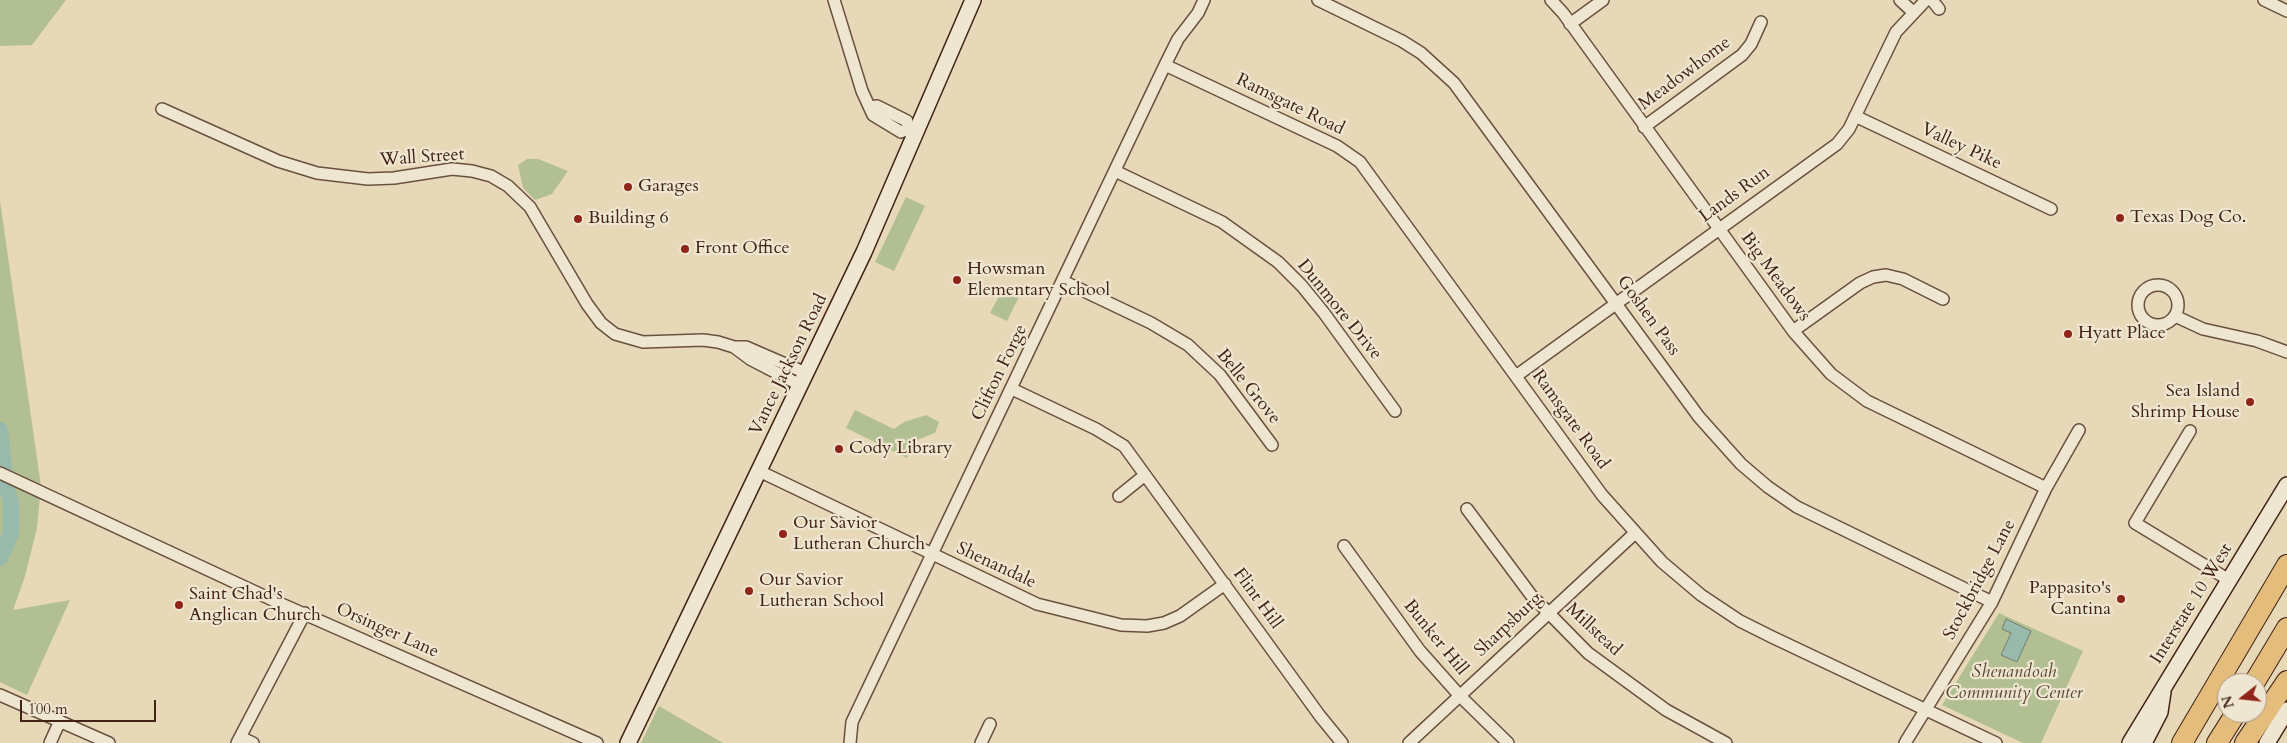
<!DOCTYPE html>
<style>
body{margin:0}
#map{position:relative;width:2287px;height:743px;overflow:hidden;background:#e7d8b8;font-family:Cardo,serif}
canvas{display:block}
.north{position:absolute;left:2217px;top:673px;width:50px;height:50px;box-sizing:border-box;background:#efe6d1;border:1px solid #a99886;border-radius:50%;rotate:254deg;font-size:14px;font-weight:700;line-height:20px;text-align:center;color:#412215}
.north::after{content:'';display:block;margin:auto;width:18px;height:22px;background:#8f2418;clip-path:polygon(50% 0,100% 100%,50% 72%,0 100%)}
.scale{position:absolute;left:20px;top:700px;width:136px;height:22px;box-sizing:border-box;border:2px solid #412215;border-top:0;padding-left:6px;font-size:15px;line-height:18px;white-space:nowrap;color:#412215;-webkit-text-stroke:4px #efe6d1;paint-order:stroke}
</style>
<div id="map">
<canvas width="2287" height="743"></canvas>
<div class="north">N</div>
<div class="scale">100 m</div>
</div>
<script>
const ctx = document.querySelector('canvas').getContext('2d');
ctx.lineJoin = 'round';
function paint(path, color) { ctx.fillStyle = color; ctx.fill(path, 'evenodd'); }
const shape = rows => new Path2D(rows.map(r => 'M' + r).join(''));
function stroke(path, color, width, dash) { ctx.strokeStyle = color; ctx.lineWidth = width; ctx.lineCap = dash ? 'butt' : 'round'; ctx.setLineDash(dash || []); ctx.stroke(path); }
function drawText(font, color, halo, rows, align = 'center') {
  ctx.font = font + ' Cardo,serif'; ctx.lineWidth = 4.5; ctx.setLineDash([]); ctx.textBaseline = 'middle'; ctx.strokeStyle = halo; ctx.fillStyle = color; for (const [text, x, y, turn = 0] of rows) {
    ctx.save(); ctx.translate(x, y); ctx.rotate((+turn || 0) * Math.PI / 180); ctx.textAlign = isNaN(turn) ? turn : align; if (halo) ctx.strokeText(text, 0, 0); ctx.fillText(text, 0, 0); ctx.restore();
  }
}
paint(shape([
 [0,0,66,0,32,45,0,46],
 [527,159,538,159,568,171,552,194,535,200,523,188,518,165],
 [906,197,925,206,894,271,875,262],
 [0,201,41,486,37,528,25,576,13,610,70,600,27,695,0,682],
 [1004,287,1020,295,1007,321,990,313],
 [855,410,894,429,904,422,926,415,939,422,935,433,917,440,907,458,846,428],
 [1999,613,2083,651,2041,743,2023,743,1942,705],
 [659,706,723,743,641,743]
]), '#b2bf92');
const water = shape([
 [2006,619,2031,631,2017,662,2001,655,2011,633,2002,629,2006,619]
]);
paint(water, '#97baac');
stroke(water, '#757d70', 1);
stroke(shape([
 [0,430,4,467],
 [0,558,11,533,11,503,6,485]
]), '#97baac', 16);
const street = shape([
 [834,0,862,91,873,115,901,132,908,129],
 [1318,0,1402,41,1421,53,1454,83,1699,417,1741,464,1768,487,1797,507,1992,602],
 [1551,0,1563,13,1793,331,1831,374,1867,401,2046,488],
 [1900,0,1913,12],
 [1932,0,1939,9],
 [2264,0,2287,11],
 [1570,24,1603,0],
 [1165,65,1337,146,1360,162,1602,495,1662,562,1701,595,1740,621,1772,637,1996,743],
 [870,107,877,106,907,121],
 [162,109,278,161,317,173,368,179,394,178,452,169,472,171,491,176,508,186,530,207,587,304,601,323,615,334,643,342,703,340,718,342,734,347,746,347,806,373],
 [1855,116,2051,209],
 [1644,127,1742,55,1751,44,1761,22],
 [1115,171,1222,222,1278,262,1302,286,1324,313,1395,411],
 [1063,281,1151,323,1188,345,1220,375,1272,445],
 '2138 305a20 20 0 1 1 40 0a20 20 0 1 1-40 0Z',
 [2175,316,2203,329,2257,341,2287,352],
 [1793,331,1860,283,1873,277,1886,275,1903,279,1943,299],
 [734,347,750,359,800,385],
 [1516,376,1837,144,1849,129,1896,32,1926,0],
 [1012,389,1096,429,1124,446,1320,716,1342,743],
 [2190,431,2135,523,2229,580],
 [759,471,1037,604,1121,625,1147,626,1164,623,1180,616,1225,584],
 [0,473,277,602,597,743],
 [1119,496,1145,475],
 [1467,509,1531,595,1588,653,1666,710,1726,743],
 [1344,546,1420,651,1460,696,1508,743],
 [0,695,109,743],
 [240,737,253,743],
 [50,743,60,721],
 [237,743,305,613],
 [850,743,852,722,1165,65,1178,39,1198,13,1204,0],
 [981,743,990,724],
 [1409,743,1634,534],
 [1905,743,1992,602,2046,488,2079,430]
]);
const secondary = shape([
 [628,743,864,252,973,0],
 [2130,743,2287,485],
 [2144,743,2160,712,2163,692],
 [2267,743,2287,710]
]);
const highway = shape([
 [2254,683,2287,628],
 [2182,743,2287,565],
 [2217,743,2236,713],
 [2245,743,2287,681]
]);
stroke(street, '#6a503e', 14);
stroke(secondary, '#412215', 18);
stroke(highway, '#412215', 22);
stroke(street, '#efe6d1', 11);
stroke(secondary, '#efe6d1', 15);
stroke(highway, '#e4bc7c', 20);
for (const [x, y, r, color] of [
 [628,187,5,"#8f2418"],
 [2120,218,5,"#8f2418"],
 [578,219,5,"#8f2418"],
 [685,249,5,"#8f2418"],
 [957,280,5,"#8f2418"],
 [2068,334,5,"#8f2418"],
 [2250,402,5,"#8f2418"],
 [839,449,5,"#8f2418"],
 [783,534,5,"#8f2418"],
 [749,591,5,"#8f2418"],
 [2121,599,5,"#8f2418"],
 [179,605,5,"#8f2418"]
]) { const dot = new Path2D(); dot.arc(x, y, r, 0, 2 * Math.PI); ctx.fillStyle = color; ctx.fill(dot); stroke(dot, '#efe6d1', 2); }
drawText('18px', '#412215', '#efe6d1', [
 ["Meadowhome",1685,74,-37],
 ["Ramsgate Road",1290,105,26],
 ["Valley Pike",1961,147,25],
 ["Wall Street",422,158,-4],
 ["Lands Run",1735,195,-36],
 ["Big Meadows",1775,277,54],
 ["Dunmore Drive",1339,310,51],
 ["Goshen Pass",1648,316,54],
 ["Vance Jackson Road",789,365,-64],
 ["Clifton Forge",1000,373,-64],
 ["Belle Grove",1248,387,51],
 ["Ramsgate Road",1570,420,54],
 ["Shenandale",996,566,25],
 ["Stockbridge Lane",1980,580,-62],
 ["Flint Hill",1257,599,54],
 ["Interstate 10 West",2192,604,-58],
 ["Sharpsburg",1509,625,-43],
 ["Millstead",1593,630,43],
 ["Orsinger Lane",387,631,24],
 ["Bunker Hill",1435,638,51]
]);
drawText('18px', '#412215', '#efe6d1', [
 ["Garages",638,187],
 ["Texas Dog Co.",2130,218],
 ["Building 6",588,219],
 ["Front Office",695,249],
 ["Howsman",967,270],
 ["Elementary School",967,291],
 ["Hyatt Place",2078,334],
 ["Sea Island",2240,392,"right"],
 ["Shrimp House",2240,413,"right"],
 ["Cody Library",849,449],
 ["Our Savior",793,524],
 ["Lutheran Church",793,545],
 ["Our Savior",759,581],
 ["Lutheran School",759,602],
 ["Pappasito's",2111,589,"right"],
 ["Cantina",2111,610,"right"],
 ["Saint Chad's",189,595],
 ["Anglican Church",189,616]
], 'left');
drawText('italic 18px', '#5d4934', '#efe6d1', [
 ["Shenandoah",2014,673],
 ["Community Center",2014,694]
]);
</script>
